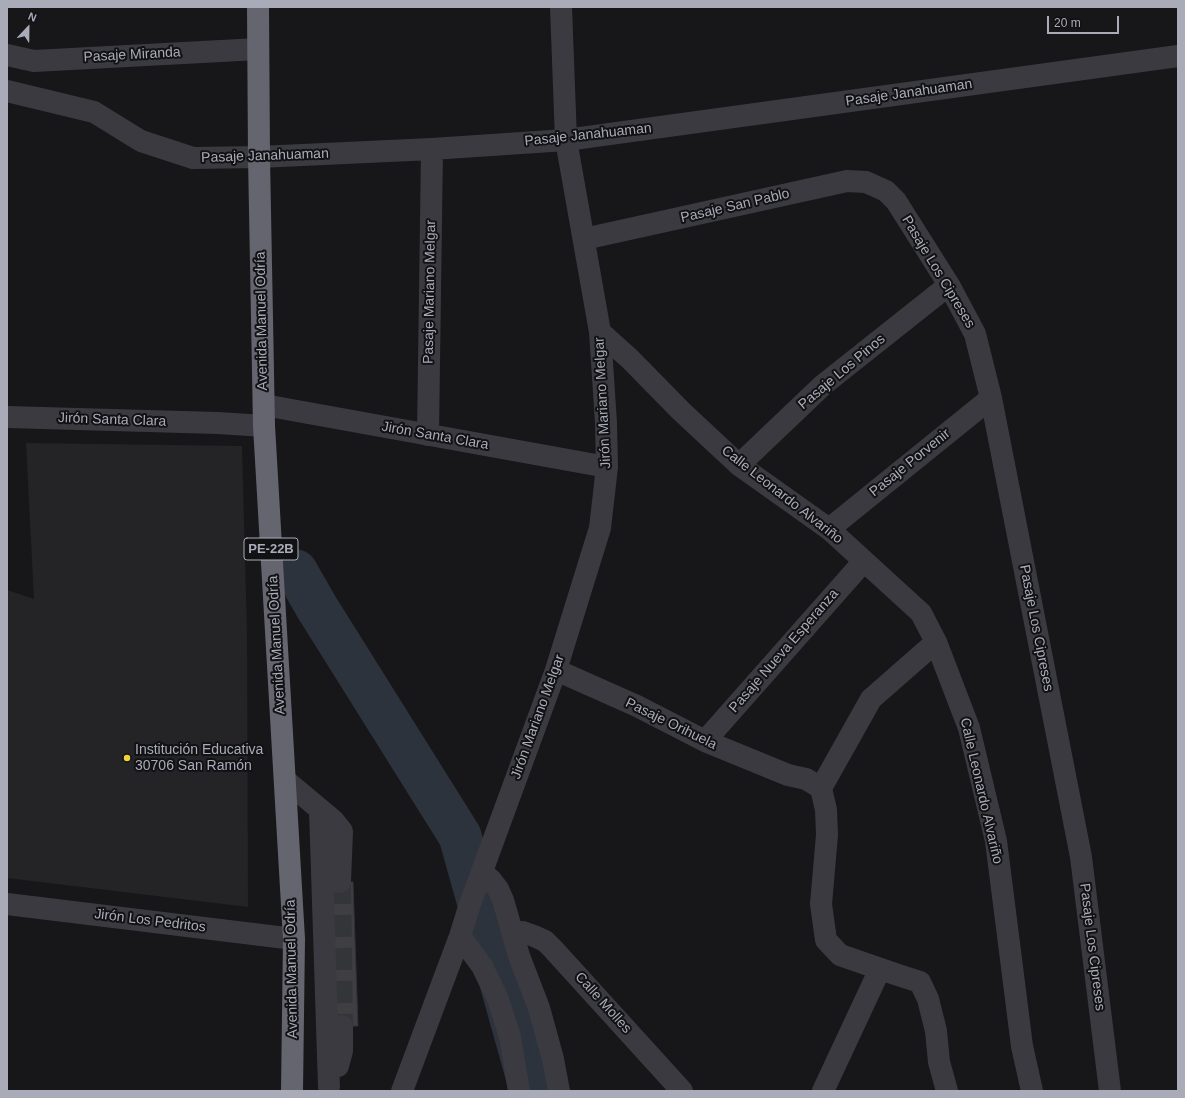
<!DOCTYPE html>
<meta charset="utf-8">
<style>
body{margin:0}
#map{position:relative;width:1185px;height:1098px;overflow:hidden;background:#171719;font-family:Arial,sans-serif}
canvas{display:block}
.frame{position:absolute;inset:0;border:8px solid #a9abb9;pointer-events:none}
.north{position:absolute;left:8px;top:8px;width:40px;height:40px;-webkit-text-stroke:3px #121214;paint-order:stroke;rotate:22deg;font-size:11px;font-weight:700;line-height:16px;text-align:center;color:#a9abb9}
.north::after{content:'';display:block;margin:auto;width:14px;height:18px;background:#a9abb9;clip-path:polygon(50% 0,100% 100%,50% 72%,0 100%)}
.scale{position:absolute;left:1047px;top:16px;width:72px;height:18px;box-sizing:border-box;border:2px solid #a9abb9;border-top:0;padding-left:5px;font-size:12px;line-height:14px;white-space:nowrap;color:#a9abb9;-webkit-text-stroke:3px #121214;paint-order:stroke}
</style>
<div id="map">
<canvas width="1185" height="1098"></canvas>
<div class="frame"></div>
<div class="north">N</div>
<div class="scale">20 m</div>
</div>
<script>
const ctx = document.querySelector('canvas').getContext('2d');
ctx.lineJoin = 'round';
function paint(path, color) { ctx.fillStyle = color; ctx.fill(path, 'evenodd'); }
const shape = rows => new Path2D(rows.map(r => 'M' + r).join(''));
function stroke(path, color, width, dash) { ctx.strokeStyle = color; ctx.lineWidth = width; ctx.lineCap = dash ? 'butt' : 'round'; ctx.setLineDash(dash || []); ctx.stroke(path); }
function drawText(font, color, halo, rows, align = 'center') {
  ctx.font = font + ' Arial,sans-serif'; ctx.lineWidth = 4; ctx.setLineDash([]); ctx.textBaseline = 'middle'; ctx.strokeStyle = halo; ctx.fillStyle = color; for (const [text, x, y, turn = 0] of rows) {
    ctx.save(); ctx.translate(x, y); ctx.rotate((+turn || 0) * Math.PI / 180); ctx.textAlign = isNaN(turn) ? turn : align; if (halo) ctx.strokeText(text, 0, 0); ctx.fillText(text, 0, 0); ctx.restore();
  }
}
paint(shape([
 [26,443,242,446,247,634,248,907,7,878,7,590,34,599]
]), '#242326');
stroke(shape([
 [296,571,316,606,460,836,529,1083,530,1091]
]), '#2d333d', 43);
const building = shape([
 [340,882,353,882,358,1026,328,1026,323,883,340,882]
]);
paint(building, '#3f3f43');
stroke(building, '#323135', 1);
stroke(shape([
 [340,882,342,1026]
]), '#343539', 22, [22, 11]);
stroke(shape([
 [7,55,34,61,258,49],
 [7,91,94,112,141,141,193,158,259,157,432,149,566,140,1178,56],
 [584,239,847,181,866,182,886,191,896,201,949,285,975,334,991,398,1081,857,1110,1091],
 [600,332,630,359,681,411,739,465,829,529,921,613,936,642,969,728,996,841,1022,1046,1032,1091],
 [264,405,607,467],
 [7,417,218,423,264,426],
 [428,435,432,149],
 [739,465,823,385,949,285],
 [829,529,991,398],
 [556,670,637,706,705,741,788,775,806,779,821,788,826,810,827,835,821,904,826,940,840,955,895,974,920,982,928,999,936,1031,939,1062,947,1091],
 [705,741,864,561],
 [285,780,334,821,342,831,340,882],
 [821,788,871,699,936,642],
 [320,810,329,1087],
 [482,872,491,880,498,889,503,900,519,956,539,1008,553,1059,559,1091],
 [7,904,294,939],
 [513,934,523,932,534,936,545,941,553,949,682,1091],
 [460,936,482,966,498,999,510,1037,519,1091],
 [338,1066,342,1051,342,1026],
 [402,1091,460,936,470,904,556,670,600,528,607,467,606,423,600,332,566,140,561,7],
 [823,1091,880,969]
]), '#3a3a40', 22);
stroke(shape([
 [258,7,259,157,264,426,294,939,292,1091]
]), '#64656f', 22);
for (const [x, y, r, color] of [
 [127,758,4,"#eed33a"]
]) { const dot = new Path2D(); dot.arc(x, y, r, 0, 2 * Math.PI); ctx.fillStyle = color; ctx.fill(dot); stroke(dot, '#121214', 1.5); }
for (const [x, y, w] of [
 [271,549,54]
]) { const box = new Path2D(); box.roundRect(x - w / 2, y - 11, w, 22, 3); ctx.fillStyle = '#121214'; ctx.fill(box); stroke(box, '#a9abb9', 1); }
drawText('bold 13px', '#a9abb9', null, [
 ["PE-22B",271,549]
]);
drawText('14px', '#a9abb9', '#121214', [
 ["Pasaje Miranda",132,55,-3],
 ["Pasaje Janahuaman",909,93,-8],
 ["Pasaje Janahuaman",588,135,-6],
 ["Pasaje Janahuaman",265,156,-2],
 ["Pasaje San Pablo",735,206,-13],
 ["Pasaje Los Cipreses",938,272,59],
 ["Pasaje Mariano Melgar",430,292,-89],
 ["Avenida Manuel Odría",262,321,-91],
 ["Pasaje Los Pinos",842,372,-40],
 ["Jirón Mariano Melgar",603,403,-93],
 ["Jirón Santa Clara",112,420,2],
 ["Jirón Santa Clara",435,436,10],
 ["Pasaje Porvenir",910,463,-39],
 ["Calle Leonardo Alvariño",782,495,38],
 ["Pasaje Los Cipreses",1036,628,79],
 ["Avenida Manuel Odría",277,645,-93],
 ["Pasaje Nueva Esperanza",784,651,-49],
 ["Jirón Mariano Melgar",538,717,-70],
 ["Pasaje Orihuela",671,724,26],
 ["Calle Leonardo Alvariño",981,791,77],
 ["Jirón Los Pedritos",150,921,7],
 ["Pasaje Los Cipreses",1092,947,83],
 ["Avenida Manuel Odría",292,969,-91],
 ["Calle Molles",603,1003,48]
]);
drawText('14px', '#a9abb9', '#121214', [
 ["Institución Educativa",135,750],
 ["30706 San Ramón",135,766]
], 'left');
</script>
